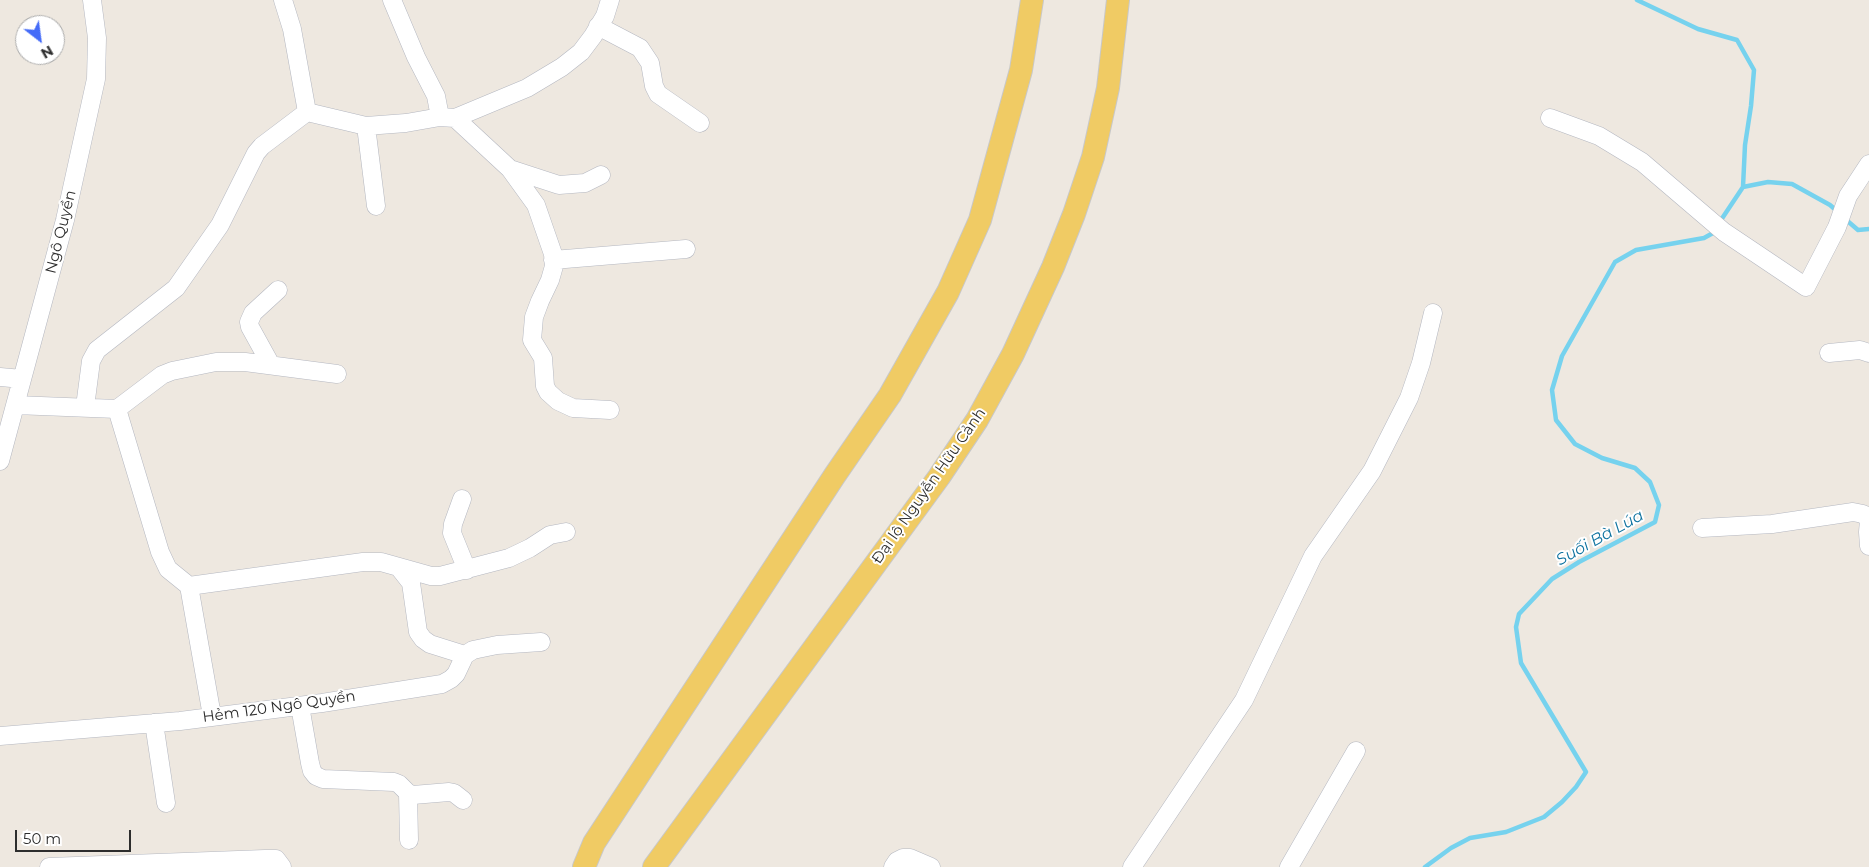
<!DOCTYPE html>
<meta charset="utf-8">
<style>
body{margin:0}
#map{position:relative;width:1869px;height:867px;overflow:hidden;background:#eee8e0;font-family:Montserrat,sans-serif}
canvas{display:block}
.north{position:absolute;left:15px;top:15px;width:50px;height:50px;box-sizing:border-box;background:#fff;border:1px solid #ababab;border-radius:50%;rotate:150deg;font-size:14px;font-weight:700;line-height:20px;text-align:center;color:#2d2d2d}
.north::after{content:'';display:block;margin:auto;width:18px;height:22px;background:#446bf8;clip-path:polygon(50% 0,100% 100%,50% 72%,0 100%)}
.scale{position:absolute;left:15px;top:830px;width:116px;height:22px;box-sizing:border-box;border:2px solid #2d2d2d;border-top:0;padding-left:6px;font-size:15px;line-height:18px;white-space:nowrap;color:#2d2d2d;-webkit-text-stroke:4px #fff;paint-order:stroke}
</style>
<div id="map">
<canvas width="1869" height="867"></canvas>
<div class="north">N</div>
<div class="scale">50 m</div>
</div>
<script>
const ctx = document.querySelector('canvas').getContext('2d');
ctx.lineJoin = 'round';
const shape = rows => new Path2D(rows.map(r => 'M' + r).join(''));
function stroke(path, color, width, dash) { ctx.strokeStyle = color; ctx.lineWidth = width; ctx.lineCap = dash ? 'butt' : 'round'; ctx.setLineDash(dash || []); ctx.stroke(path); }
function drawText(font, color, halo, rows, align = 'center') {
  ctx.font = font + ' Montserrat,sans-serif'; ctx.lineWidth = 4; ctx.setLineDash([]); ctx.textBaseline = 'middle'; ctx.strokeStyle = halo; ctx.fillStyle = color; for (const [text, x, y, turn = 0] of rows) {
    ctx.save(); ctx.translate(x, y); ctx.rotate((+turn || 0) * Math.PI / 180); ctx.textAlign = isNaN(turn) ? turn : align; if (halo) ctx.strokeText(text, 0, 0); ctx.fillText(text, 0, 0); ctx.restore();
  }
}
stroke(shape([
 [1637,0,1698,29,1737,40,1754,70,1751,106,1745,145,1743,187],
 [1844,218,1858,230,1869,229],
 [1719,223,1743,187,1768,182,1792,184,1830,205,1838,212],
 [1425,867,1451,848,1470,838,1506,832,1544,817,1562,802,1576,787,1586,772,1521,663,1516,627,1519,614,1552,579,1579,562,1655,522,1659,505,1650,482,1635,468,1602,458,1575,444,1556,420,1552,390,1562,356,1615,262,1636,250,1704,238,1713,233,1715,229]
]), '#76d2ee', 4.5);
const minor = shape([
 [283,0,292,29,307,112],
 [392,0,416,57,436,96,440,117],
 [598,26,640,48,650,63,654,86,658,94,700,123],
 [455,118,527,88,562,67,581,52,593,36,605,16,610,0],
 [1550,118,1599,136,1642,162,1724,232,1806,287,1837,227,1848,196,1869,164],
 [366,126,376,206],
 [510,169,559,185,585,183,601,175],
 [553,260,686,249],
 [1829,353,1860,350,1869,353],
 [271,365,250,327,249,322,253,313,278,290],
 [0,377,22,379],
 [15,405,117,409,162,375,172,371,216,362,245,362,337,374],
 [85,407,91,361,97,350,176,288,220,225,256,153,262,146,307,112,366,126,406,123,440,117,455,118,510,169,536,205,553,254,554,266,550,280,540,301,534,317,532,340,543,358,545,386,548,392,558,401,573,408,610,410],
 [117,409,160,552,168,569,189,586,212,716],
 [0,461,65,220,96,79,97,38,92,0],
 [462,499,453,524,452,533,467,570],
 [1869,520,1868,532,1869,546],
 [1702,528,1772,524,1853,512,1863,514,1869,519],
 [400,569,411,583,418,632,423,639,430,644,465,655],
 [189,586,363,562,381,562,431,576,440,576,509,558,530,548,550,535,566,532],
 [300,706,310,763,312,771,316,776,323,779,394,782,399,784,408,793,413,795,449,792,454,793,463,800],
 [154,723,166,803],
 [0,736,180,721,322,703,442,684,451,679,456,674,465,655,473,650,497,645,541,642],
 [408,793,409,840],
 [49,867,265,859,276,859,282,867],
 [893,867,897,861,903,858,910,858,931,867],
 [1132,867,1244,700,1313,556,1372,471,1409,398,1421,363,1433,313],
 [1289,867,1356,751]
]);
const major = shape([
 [584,867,594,843,835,475,890,395,948,292,980,220,1021,70,1032,0],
 [654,867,939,477,977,420,1013,354,1053,267,1074,214,1093,157,1108,88,1118,0]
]);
stroke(minor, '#b4b7c0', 19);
stroke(major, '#c8c8c8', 24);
stroke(minor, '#fff', 18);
stroke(major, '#f0cb64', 22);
drawText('15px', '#2d2d2d', '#fff', [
 ["Ngô Quyền",61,232,-76],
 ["Đại lộ Nguyễn Hữu Cảnh",929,486,-55],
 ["Hẻm 120 Ngô Quyền",279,707,-8]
]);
drawText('italic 16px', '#0f73a0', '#fff', [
 ["Suối Bà Lúa",1600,538,-29]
]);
</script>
